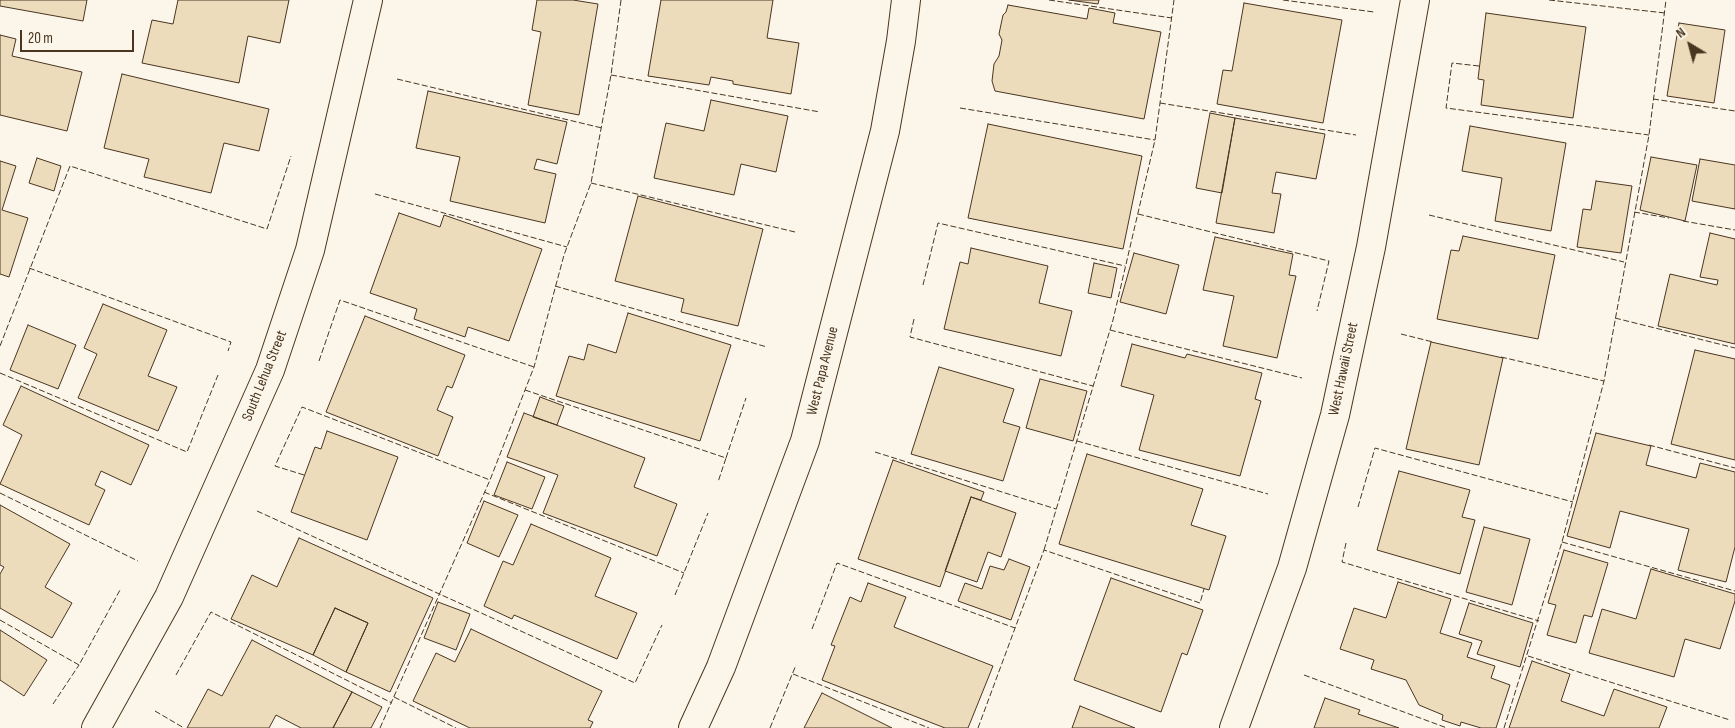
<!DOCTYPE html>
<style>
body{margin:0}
#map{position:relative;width:1735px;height:728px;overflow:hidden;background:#fbf6e9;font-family:"Sofia Sans Condensed",sans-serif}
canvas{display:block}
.north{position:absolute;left:1665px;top:20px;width:50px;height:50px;-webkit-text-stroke:4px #fbf6e9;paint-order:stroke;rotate:323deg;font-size:14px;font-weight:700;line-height:20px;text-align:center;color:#4a3520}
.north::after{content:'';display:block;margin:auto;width:18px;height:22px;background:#4a3520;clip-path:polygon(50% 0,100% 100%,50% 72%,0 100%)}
.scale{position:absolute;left:20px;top:30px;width:114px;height:22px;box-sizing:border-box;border:2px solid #4a3520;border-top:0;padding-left:6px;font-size:15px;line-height:18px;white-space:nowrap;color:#4a3520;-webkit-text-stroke:4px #fbf6e9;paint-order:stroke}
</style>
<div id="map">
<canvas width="1735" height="728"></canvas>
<div class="north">N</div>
<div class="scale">20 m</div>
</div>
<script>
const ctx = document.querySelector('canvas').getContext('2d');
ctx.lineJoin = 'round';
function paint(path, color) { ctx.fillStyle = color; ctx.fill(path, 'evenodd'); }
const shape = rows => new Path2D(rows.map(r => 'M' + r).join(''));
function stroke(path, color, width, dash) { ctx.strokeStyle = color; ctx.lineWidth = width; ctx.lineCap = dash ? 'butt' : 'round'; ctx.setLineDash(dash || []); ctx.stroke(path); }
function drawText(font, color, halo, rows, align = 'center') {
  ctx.font = font + ' "Sofia Sans Condensed",sans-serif'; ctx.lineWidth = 4; ctx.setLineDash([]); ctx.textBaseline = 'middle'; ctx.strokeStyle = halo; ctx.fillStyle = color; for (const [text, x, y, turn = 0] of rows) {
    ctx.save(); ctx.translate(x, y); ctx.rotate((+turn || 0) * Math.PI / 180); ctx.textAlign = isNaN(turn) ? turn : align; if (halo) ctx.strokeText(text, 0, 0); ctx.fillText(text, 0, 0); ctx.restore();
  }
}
const building = shape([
 [0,0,87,0,83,21,0,6,0,0],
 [178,0,289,0,280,43,248,36,239,83,142,63,152,20,173,24,178,0],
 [537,0,573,0,598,4,579,115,528,105,541,32,532,30,537,0],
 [661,0,773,0,767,38,799,43,791,94,733,84,733,81,711,77,709,85,648,76,661,0],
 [1069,0,1099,0,1098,4,1069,0],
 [1244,3,1342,20,1323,123,1217,104,1223,70,1232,71,1244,3],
 [1008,5,1087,19,1089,8,1115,13,1113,23,1161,32,1144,119,995,91,992,81,994,64,999,56,1002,40,999,34,1003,15,1006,12,1008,5],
 [1486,13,1586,27,1573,118,1481,105,1484,80,1478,79,1486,13],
 [1679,23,1725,30,1714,103,1667,96,1679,23],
 [0,35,16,39,12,56,82,72,67,131,0,115,0,35],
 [122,74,269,109,259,151,224,143,211,193,144,177,149,159,104,148,122,74],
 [428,91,567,122,557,164,537,159,534,169,556,174,545,223,450,201,460,157,416,148,428,91],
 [711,100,788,116,776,172,741,164,734,195,654,178,666,123,704,131,711,100],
 [1210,113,1235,118,1222,193,1196,188,1210,113],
 [1235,118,1325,134,1316,179,1276,172,1272,193,1281,194,1274,233,1216,223,1235,118],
 [988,124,1142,156,1123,249,968,218,988,124],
 [1470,126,1566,143,1551,231,1495,221,1502,178,1462,171,1470,126],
 [1651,157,1697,165,1685,221,1640,210,1651,157],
 [37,158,61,166,54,191,29,183,37,158],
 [1700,159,1735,165,1735,209,1692,201,1700,159],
 [0,161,16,166,2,210,28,218,9,277,0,274,0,161],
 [1596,181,1632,186,1621,253,1577,247,1583,209,1591,210,1596,181],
 [638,196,763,229,738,326,681,312,684,299,615,281,638,196],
 [399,213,440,227,444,215,542,249,509,341,468,327,465,337,414,319,417,309,370,293,399,213],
 [1710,233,1735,239,1735,344,1658,326,1670,274,1717,285,1718,280,1700,277,1710,233],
 [1463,236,1555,255,1538,339,1437,319,1451,250,1459,251,1463,236],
 [1215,237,1293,254,1289,275,1296,276,1277,358,1223,346,1234,296,1203,290,1215,237],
 [971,248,1048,266,1039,303,1072,311,1061,356,944,329,960,262,968,264,971,248],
 [1134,253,1179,265,1166,314,1120,302,1134,253],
 [1094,263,1117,268,1111,298,1088,293,1094,263],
 [103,304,167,330,148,376,177,387,158,431,78,398,97,354,84,348,103,304],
 [628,313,731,345,700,441,556,396,569,356,584,360,588,344,616,353,628,313],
 [365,316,465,355,452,388,447,386,437,410,453,417,438,456,326,412,365,316],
 [28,325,76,345,58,389,10,370,28,325],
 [1431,342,1503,358,1479,465,1406,449,1431,342],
 [1132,344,1185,358,1187,354,1262,373,1255,399,1261,401,1240,476,1139,450,1154,395,1121,386,1132,344],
 [1695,350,1735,359,1735,460,1671,444,1695,350],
 [939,367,1014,389,1003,422,1020,427,1003,481,911,454,939,367],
 [1040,379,1087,391,1073,441,1026,428,1040,379],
 [21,386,149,445,131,485,101,471,95,485,105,490,89,525,0,484,22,435,3,425,21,386],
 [540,397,564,406,557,425,533,417,540,397],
 [524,413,645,458,634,487,677,504,657,556,543,513,558,475,507,457,524,413],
 [327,431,398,457,367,540,291,512,315,447,321,449,327,431],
 [1596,433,1651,446,1646,465,1696,478,1700,463,1735,472,1735,547,1726,582,1678,570,1689,529,1620,511,1610,548,1567,536,1596,433],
 [1087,454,1203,489,1191,525,1226,536,1209,590,1059,544,1087,454],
 [893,460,984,492,981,500,971,497,940,587,858,559,893,460],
 [507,462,545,477,532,509,494,495,507,462],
 [1399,471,1470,490,1462,517,1475,520,1460,574,1377,550,1399,471],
 [971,497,1016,513,1001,557,988,552,977,582,945,571,971,497],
 [484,501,518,515,499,557,467,543,484,501],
 [0,505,70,544,45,587,72,603,52,638,0,608,0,574,4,567,0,565,0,505],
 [531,524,611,558,595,596,637,613,617,659,514,615,512,619,484,606,503,561,513,565,531,524],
 [1484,527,1530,539,1512,605,1466,592,1484,527],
 [299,538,433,598,390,692,346,672,368,623,335,608,313,655,231,619,252,575,277,587,299,538],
 [1564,550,1608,563,1592,617,1584,615,1576,643,1547,635,1556,605,1548,603,1564,550],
 [1009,559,1030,567,1011,620,958,601,965,583,982,589,990,566,1004,570,1009,559],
 [1651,569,1735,594,1735,601,1720,649,1685,639,1674,677,1589,653,1602,609,1636,619,1651,569],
 [1111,578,1203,610,1187,655,1182,653,1161,712,1074,680,1111,578],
 [1398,582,1451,599,1440,633,1472,643,1467,657,1495,666,1491,678,1510,685,1496,728,1481,728,1461,722,1460,726,1442,720,1443,715,1419,705,1406,680,1371,669,1374,660,1340,649,1354,608,1386,618,1398,582],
 [868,583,906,597,894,627,993,666,968,728,945,728,822,680,835,646,831,645,850,597,861,602,868,583],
 [438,602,470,614,456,650,424,638,438,602],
 [1469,603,1533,623,1520,667,1477,654,1482,641,1459,634,1469,603],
 [335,608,368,623,346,672,313,655,335,608],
 [471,629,602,691,588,720,593,722,590,728,470,728,413,701,436,653,455,662,471,629],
 [0,630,47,660,24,696,0,680,0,630],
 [252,640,352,692,333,728,301,728,276,715,269,728,187,728,208,689,222,696,252,640],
 [1532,661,1570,674,1561,701,1604,716,1614,689,1667,707,1659,728,1509,728,1532,661],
 [352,692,382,707,371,728,333,728,352,692],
 [822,693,892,728,804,728,822,693],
 [1325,698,1360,710,1358,714,1399,728,1314,728,1325,698],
 [1080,706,1135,728,1072,728,1080,706]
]);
paint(building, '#ecdcbc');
stroke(building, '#4a3520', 1);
const minor = shape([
 [96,728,169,597,270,370,310,250,368,0],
 [1234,728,1292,568,1335,415,1371,247,1415,0]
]);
const tertiary = shape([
 [693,728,721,667,805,441,885,131,901,41,906,0]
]);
stroke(minor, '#4a3520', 30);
stroke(tertiary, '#4a3520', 30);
stroke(minor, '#fbf6e9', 28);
stroke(tertiary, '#fbf6e9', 28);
stroke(shape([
 [1049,0,1172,18],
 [1283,0,1374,12],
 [1549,0,1665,13],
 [1479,66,1452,63,1446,108,1649,135],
 [611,75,820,112],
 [397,79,602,128],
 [1653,99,1735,111],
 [1160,103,1356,135],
 [960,108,1155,140],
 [591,183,795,232],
 [375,194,567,247],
 [1634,212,1669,218],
 [1138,214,1329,261,1317,311],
 [1429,215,1624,262],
 [1683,221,1735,230],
 [29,268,231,342,228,351],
 [923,285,938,223,1125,266],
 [555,286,767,347],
 [1615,318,1735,348],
 [914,319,910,337,1093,386],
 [1110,330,1302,378],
 [1401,334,1433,342],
 [0,346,70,166,267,229,291,156],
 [1501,357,1604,381],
 [319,361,340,300,534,367],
 [0,373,187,452,218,375],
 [525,390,726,458,718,482],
 [1077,441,1268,494],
 [1649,445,1735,468],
 [875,452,1056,509],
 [726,458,746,398],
 [304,475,275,466,302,407,490,480],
 [484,492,684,573],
 [0,493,138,561],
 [1358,507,1375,448,1573,502],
 [257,511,635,683,662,625],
 [1562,542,1735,591],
 [1346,543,1342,562,1539,621],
 [1044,550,1113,320,1155,140,1174,0],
 [675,595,708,513],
 [0,620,79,665,120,590],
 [812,629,837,563,1015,628],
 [1528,656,1730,720],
 [793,674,929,728],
 [176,675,211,612,392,703],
 [1304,675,1447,728],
 [394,697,456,728],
 [53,704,79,665],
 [155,711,184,728],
 [380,728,490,480,534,367,564,255,591,183,611,75,621,0],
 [770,728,796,665],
 [978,728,1044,550,1200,603,1204,589],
 [1504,728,1562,542,1604,381,1649,135,1666,0]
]), '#4a3520', 1, [6, 2.5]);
drawText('15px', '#4a3520', '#fbf6e9', [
 ["West Hawaii Street",1344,369,-78],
 ["West Papa Avenue",823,371,-76],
 ["South Lehua Street",265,376,-68]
]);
</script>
